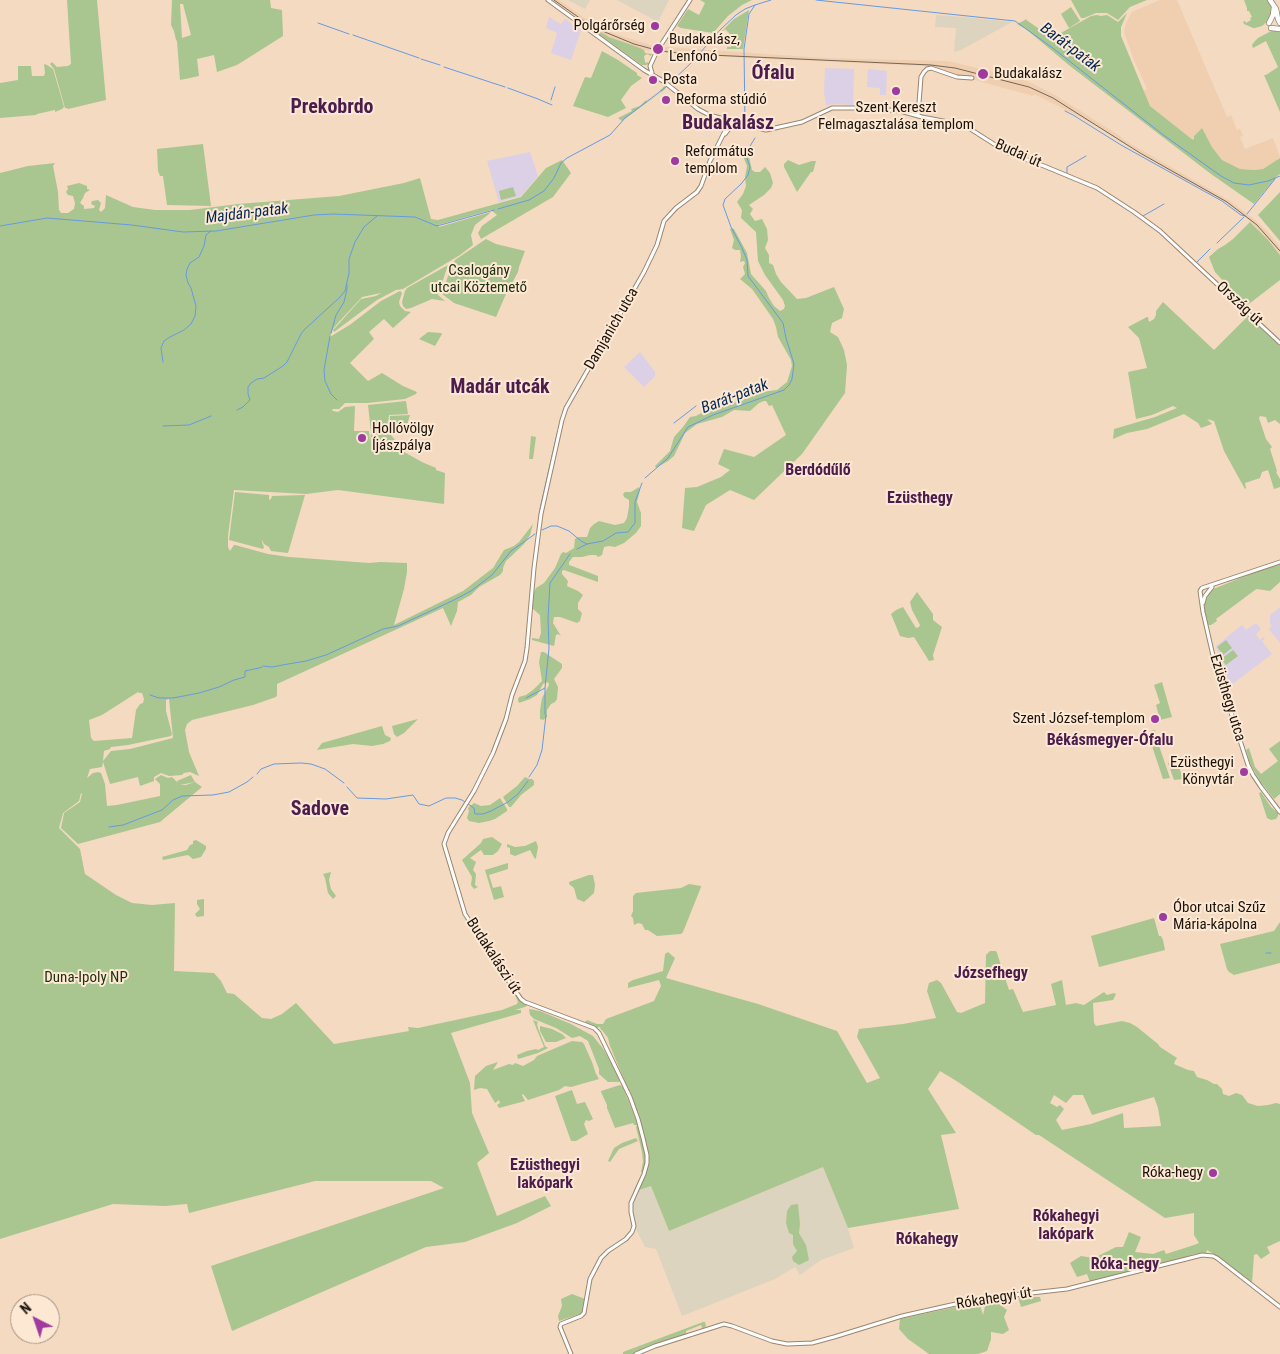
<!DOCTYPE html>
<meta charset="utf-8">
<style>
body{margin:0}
#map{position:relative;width:1280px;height:1354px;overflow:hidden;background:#f4dac0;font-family:"Roboto Condensed",sans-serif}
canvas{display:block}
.north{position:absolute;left:10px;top:1294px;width:50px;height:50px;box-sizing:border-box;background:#fde8d4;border:1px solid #a39283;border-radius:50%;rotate:319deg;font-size:14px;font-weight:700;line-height:20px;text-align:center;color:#1b1209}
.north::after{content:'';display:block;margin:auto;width:18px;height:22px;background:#a03a9f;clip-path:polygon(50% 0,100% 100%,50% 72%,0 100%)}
</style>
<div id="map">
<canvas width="1280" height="1354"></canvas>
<div class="north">N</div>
</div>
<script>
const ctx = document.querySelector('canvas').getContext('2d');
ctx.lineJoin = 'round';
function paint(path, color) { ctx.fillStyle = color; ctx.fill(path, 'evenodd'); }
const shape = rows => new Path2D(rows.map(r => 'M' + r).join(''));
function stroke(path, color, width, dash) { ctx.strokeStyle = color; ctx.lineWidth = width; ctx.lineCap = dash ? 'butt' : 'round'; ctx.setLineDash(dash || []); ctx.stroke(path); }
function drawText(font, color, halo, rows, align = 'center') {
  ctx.font = font + ' "Roboto Condensed",sans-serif'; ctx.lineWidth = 4; ctx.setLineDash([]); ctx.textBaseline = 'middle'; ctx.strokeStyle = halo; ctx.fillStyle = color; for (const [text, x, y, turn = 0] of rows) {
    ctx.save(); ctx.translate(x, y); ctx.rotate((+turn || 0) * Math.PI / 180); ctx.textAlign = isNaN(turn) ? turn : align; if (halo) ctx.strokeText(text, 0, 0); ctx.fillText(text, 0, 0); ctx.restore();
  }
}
paint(shape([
 [553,0,559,0,583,17,612,33,654,46,823,58,948,61,994,72,1030,82,1055,95,1120,136,1124,140,1230,201,1254,219,1268,232,1280,247,1280,254,1254,225,1242,214,1222,200,1178,176,1088,121,1034,94,1033,96,924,66,708,56,644,50,609,37,581,20],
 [1160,0,1177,0,1227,117,1231,115,1237,130,1240,129,1243,136,1240,137,1245,149,1273,138,1280,157,1276,161,1263,169,1255,170,1240,169,1222,160,1212,147,1202,128,1194,136,1193,140,1150,106,1143,91,1147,89,1134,60,1124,32,1126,23,1132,12]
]), '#efcfb0');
paint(shape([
 [568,0,590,0,585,9],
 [617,0,669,0,658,22],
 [936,15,963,17,1012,22,961,50,954,52,956,28,935,27],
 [823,1167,848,1228,854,1248,821,1260,800,1275,795,1267,775,1279,682,1316,656,1249,645,1247,637,1231,632,1228,629,1210,630,1200,633,1192,651,1185,669,1231]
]), '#ddd4bf');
paint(shape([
 [549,17,561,24,565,19,581,30,571,60,551,53,557,33,546,28],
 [825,68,854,69,853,105,837,104,826,105,824,92],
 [868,69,887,71,886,95,880,95,880,88,867,87],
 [530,152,538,176,521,196,499,202,487,161],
 [640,352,655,372,655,376,644,387,624,367],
 [1280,607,1280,643,1269,629,1270,627,1272,626,1270,623,1270,615],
 [1256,623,1261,629,1256,634,1260,640,1263,637,1265,639,1262,641,1272,654,1230,686,1225,677,1216,646,1242,625,1246,630]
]), '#dbd0e5');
paint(shape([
 [67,0,97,0,106,100,68,109,67,108,65,108,54,69,50,64,52,62,57,67,68,66,71,64],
 [172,0,270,0,271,8,282,10,283,36,237,65,217,72,214,55,197,59,199,76,180,80,177,41,176,40,174,31,171,25],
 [180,4,183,4,191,35,182,38],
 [700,0,752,0,742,5,728,16,713,33,681,28,677,26,688,9,699,15,705,3],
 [1071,0,1147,0,1130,7,1118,20,1107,13,1096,13,1084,18,1081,18],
 [1244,0,1267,0,1273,9,1269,20,1262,26,1255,28,1253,28,1244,24,1240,15,1243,22,1245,21,1246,23,1251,20,1250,18,1252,17,1249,11,1247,11,1247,8],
 [1071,7,1080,21,1069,28,1061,14],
 [749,10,743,49,727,49,727,47,731,47,730,40,732,39,729,33,725,29,721,34,720,33,734,19],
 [1127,13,1121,27,1121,36,1150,106,1193,140,1194,138,1194,136,1202,128,1212,147,1222,160,1240,169,1255,170,1263,169,1280,158,1280,174,1277,176,1254,204,1211,174,1070,66,1026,29,1017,24,1025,20,1025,19,1052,38,1091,16,1097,15,1101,16,1107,15,1118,22],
 [594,28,609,37,640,48,644,50,645,53,652,54,651,56,647,54,644,56,645,62,646,63,648,62,649,64,646,65,642,65,593,30],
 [1275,29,1280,30,1280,112,1264,75,1266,75,1278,67,1266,41,1253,48,1252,45,1255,41,1258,38],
 [602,51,618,60,637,73,637,75,642,78,631,86,621,100,626,108,608,117,573,106,585,77,591,78],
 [44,64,47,65,53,69,61,96,64,107,62,109,55,112,55,110,37,114,36,115,0,118,0,83,18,80,18,66,31,66,32,76,44,76,45,73],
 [664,86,666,87,664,90,622,121,618,118,632,111,631,109,640,106,646,100,647,102,661,92,660,90,662,89],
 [203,144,211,206,167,205,163,176,160,176,158,171,157,149],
 [743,156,746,156,749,157,752,170,755,172,760,172,765,167,766,168,770,173,773,183,771,188,764,195,749,205,753,209,750,214,755,221,762,219,767,229,768,240,765,248,769,255,769,263,773,265,776,274,781,282,797,299,806,298,834,287,844,309,842,318,832,323,830,332,838,337,844,350,847,365,845,393,802,454,754,500,730,490,706,505,694,531,682,528,685,488,697,487,721,477,730,470,718,464,724,449,754,457,786,435,772,405,769,406,766,401,764,401,759,403,750,411,734,410,722,417,697,424,685,433,674,456,668,461,656,468,655,466,670,451,674,437,683,427,690,417,696,416,705,411,712,405,722,406,733,402,739,403,752,393,777,390,787,382,792,366,791,360,778,337,776,327,773,319,752,289,740,279,745,274,743,267,745,263,744,261,740,262,741,256,740,250,735,250,732,248,734,240,730,229,732,228,734,229,747,253,751,274,766,291,769,298,774,306,780,311,784,309,785,306,783,300,765,275,758,261,756,232,741,218,742,210,737,202,743,194,746,186,745,177,747,166],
 [562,160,571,173,553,197,481,239,478,233,482,226,497,215,491,210,438,225,439,227,491,212,489,214,475,225,471,235,473,245,460,255,403,289,396,290,377,300,334,332,333,330,335,328,361,299,376,296,381,293,362,297,338,323,333,329,330,337,351,324,381,301,400,291,402,293,399,302,400,306,405,311,411,312,393,328,384,319,369,332,374,339,350,363,368,381,382,373,403,386,417,392,416,394,405,399,367,403,345,403,339,409,332,409,333,411,338,412,345,407,355,406,354,431,369,431,370,442,371,432,368,405,406,401,408,414,389,415,388,424,384,426,395,440,397,448,422,462,436,468,436,470,445,473,444,504,338,490,306,494,234,490,228,536,228,547,230,551,234,545,235,545,268,554,289,557,369,563,380,562,407,563,407,572,404,589,394,625,463,591,493,568,504,550,514,546,519,542,533,524,530,535,524,544,506,561,503,568,503,571,500,575,479,587,471,595,458,602,457,611,451,626,443,608,277,684,277,695,276,697,253,705,192,720,187,724,185,730,189,752,199,776,190,772,184,773,182,775,169,776,161,773,154,777,154,781,140,786,138,777,110,784,103,762,102,767,90,769,87,778,93,773,98,772,101,773,105,784,107,806,117,805,160,796,160,784,155,779,161,775,168,778,172,777,176,781,179,783,177,781,191,775,192,777,195,782,180,785,186,785,195,782,202,787,160,822,78,844,61,828,64,813,80,802,82,794,81,793,79,801,63,813,59,828,80,849,85,874,116,895,132,903,152,905,175,903,174,971,214,973,221,981,227,993,234,994,262,1018,271,1019,282,1014,296,1003,334,1044,409,1031,408,1027,418,1028,502,1010,517,1004,518,1002,515,995,516,995,528,1005,525,1007,515,1010,521,1010,521,1013,451,1033,470,1083,472,1113,489,1153,477,1163,497,1216,545,1196,551,1206,517,1223,465,1242,426,1247,232,1331,211,1266,444,1188,431,1181,315,1181,189,1213,187,1204,165,1206,113,1204,0,1239,0,173,28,166,55,163,53,166,58,192,59,210,61,213,68,213,74,209,75,203,73,196,68,195,66,192,68,189,67,186,79,183,87,186,87,189,90,190,85,193,83,198,80,203,84,206,84,209,94,208,95,206,91,204,92,201,98,200,101,203,99,210,101,212,105,208,106,195,133,207,155,210,190,210,238,204,339,196,404,183,420,178,431,219,438,220,521,197,546,168],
 [138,692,139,693,142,693,144,699,143,703,140,704,136,710,132,738,94,741,91,738,89,720,102,715],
 [169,699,173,738,130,749,111,751,103,761,104,751,110,749,111,747,128,745,171,736,172,734,166,711,166,700],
 [788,160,799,165,812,161,816,161,813,172,811,172,797,192,784,167,784,164],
 [513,187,516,196,501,200,499,191],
 [1280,192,1280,241,1258,215],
 [1250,222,1268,240,1280,255,1280,280,1245,307,1230,293,1228,286,1215,272,1209,257,1218,249,1225,245,1233,239],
 [486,239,496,244,525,251,519,267,518,272,506,294,496,317,454,303,442,294,449,273,455,260],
 [448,265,438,295,445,301,432,299,411,308,406,309,403,306,402,302,405,291,407,288],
 [1163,302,1214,350,1248,316,1280,346,1280,424,1275,420,1268,423,1266,417,1260,416,1259,418,1266,439,1272,447,1270,449,1277,471,1276,472,1280,479,1280,487,1274,489,1268,470,1262,472,1260,478,1245,483,1246,488,1245,489,1224,451,1214,421,1207,419,1212,424,1201,428,1198,423,1184,414,1147,429,1127,433,1113,439,1114,429,1155,417,1177,408,1173,406,1152,415,1136,419,1128,372,1147,368,1139,338,1128,327,1147,317,1148,317,1149,322,1154,319,1156,315,1156,311],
 [428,332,441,333,442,334,435,346,419,339],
 [410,415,407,425,390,425,390,416],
 [531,436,536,437,533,459,529,459],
 [639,487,640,490,637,502,641,513,641,526,636,533,624,543,615,547,609,546,604,547,602,555,598,557,596,555,590,555,582,557,573,557,569,562,569,565,572,566,598,576,598,582,564,570,562,571,562,574,568,581,567,586,578,591,583,595,578,603,578,609,582,613,580,621,577,623,560,617,554,617,553,623,561,636,558,634,556,635,554,646,532,640,532,638,539,639,541,633,540,615,533,609,533,594,536,588,544,583,555,568,561,554,563,552,566,553,574,548,575,539,578,537,587,537,590,528,594,524,599,521,615,525,624,523,627,518,629,506,629,500,624,497,623,494,625,492,631,492],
 [235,492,269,495,269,500,271,499,272,496,305,495,288,553,271,551,269,547,264,544,262,540,262,542,264,547,263,549,229,540],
 [1280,565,1280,582,1270,591,1257,589,1255,590,1216,619,1217,621,1211,625,1208,625,1204,612,1204,603,1211,590,1255,572],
 [917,592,933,614,933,620,942,627,933,655,934,660,929,661,914,637,908,638,900,636,891,614,896,610,903,607,916,628,919,627,920,625,912,610,910,602],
 [1226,640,1232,648,1223,655,1217,647],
 [1233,650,1238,656,1226,665,1221,659],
 [541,652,544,652,562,664,562,668,554,679,558,687,557,699,555,702,551,704,547,710,547,717,543,720,540,719,540,710,542,698,549,685,548,682,543,684,537,695,530,699,519,703,518,700,519,697,526,695,533,690,542,681,539,662],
 [1162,682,1172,717,1160,720,1156,705,1160,703,1154,685],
 [418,719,404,733,397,737,394,734,392,726],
 [382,726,385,735,391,738,390,741,383,744,372,746,353,744,317,750,322,743],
 [1155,730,1157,740,1170,778,1163,779,1150,740,1153,739,1151,731],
 [1280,741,1280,794,1274,799,1260,781,1250,764,1246,750,1249,748,1255,767,1261,774,1278,761,1269,749],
 [1174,761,1176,768,1179,767,1183,779,1174,780,1168,763],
 [525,777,529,779,532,779,534,781,534,785,521,795,511,807,509,807,503,797,517,786],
 [1261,792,1271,807,1278,813,1278,816,1276,819,1271,820,1267,818,1259,793],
 [500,798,507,809,507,811,495,819,489,821,479,823,469,821,467,818,469,811,468,808,474,803,481,806,490,805],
 [492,837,502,844,498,851,493,855,484,855,481,850,470,858,476,862,473,870,476,874,475,885,478,887,474,889,471,885,472,877,462,860,481,843,483,839],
 [196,840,206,846,206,849,201,857,193,859,188,855,163,860,162,857,187,850,190,845,193,844,193,841],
 [536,841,538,847,536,858,535,859,530,850,515,856,510,854,510,848,507,847,507,844,515,847,525,846],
 [508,863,508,869,489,875,493,888,501,886,504,897,494,900,485,870],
 [331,872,329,880,331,889,336,896,333,899,328,893,325,878,323,874],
 [589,875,593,875,595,885,594,893,584,902,577,899,574,888,569,884,569,882],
 [689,884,701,886,701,887,683,932,681,934,657,936,648,930,645,930,642,924,638,923,634,925,633,918,631,916,633,911,633,896,636,893,681,888],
 [204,899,204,916,197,917,195,914,200,909,197,904,197,900],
 [1154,918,1159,936,1161,936,1163,940,1165,950,1099,967,1091,936],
 [1280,922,1280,963,1234,975,1229,972,1227,969,1220,944,1274,931],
 [990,951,996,951,997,953,1009,990,1013,989,1023,1012,1056,1005,1051,984,1062,980,1066,1005,1076,1003,1084,1005,1104,992,1107,995,1114,993,1116,994,1113,1000,1093,1003,1094,1023,1096,1026,1122,1021,1130,1023,1137,1027,1158,1044,1160,1047,1177,1058,1175,1061,1174,1064,1188,1070,1194,1071,1197,1077,1207,1080,1214,1084,1217,1084,1222,1089,1223,1094,1229,1096,1236,1093,1242,1095,1248,1103,1258,1106,1268,1105,1276,1103,1280,1104,1280,1241,1267,1247,1270,1253,1261,1259,1257,1254,1254,1255,1252,1283,1217,1256,1207,1250,1206,1253,1194,1254,1169,1263,1091,1285,1087,1274,1077,1277,1070,1263,1081,1256,1094,1258,1116,1247,1123,1247,1129,1232,1141,1237,1135,1252,1153,1254,1164,1250,1166,1254,1194,1245,1199,1243,1194,1235,1194,1213,1165,1218,1039,1135,1036,1135,958,1082,940,1071,928,1089,956,1133,941,1135,959,1209,848,1228,823,1167,669,1231,651,1186,633,1192,643,1172,641,1172,643,1162,642,1152,636,1127,637,1125,634,1125,633,1123,615,1128,607,1108,607,1105,601,1092,601,1091,620,1085,623,1087,637,1122,640,1118,610,1046,608,1038,602,1030,601,1030,600,1027,596,1028,584,1023,587,1020,597,1024,603,1024,606,1019,654,1001,661,986,659,980,628,988,628,983,633,980,663,971,665,954,668,952,675,958,666,978,758,1004,837,1031,867,1083,880,1078,857,1037,859,1029,903,1024,936,1018,927,991,929,983,937,980,941,983,957,1012,961,1013,985,1003,986,955],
 [1054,1095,1066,1103,1073,1095,1083,1095,1092,1115,1154,1097,1158,1108,1161,1126,1124,1128,1123,1113,1091,1124,1062,1130,1056,1120,1064,1109,1060,1105,1057,1107,1050,1103],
 [529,1009,540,1011,571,1024,593,1036,604,1050,616,1071,620,1080,619,1082,608,1082,599,1074,599,1069,588,1041,580,1036,572,1038,556,1028,534,1019,530,1015],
 [533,1020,538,1022,537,1024,538,1028,545,1046,548,1048,538,1053,518,1059,517,1055,527,1051,536,1049,538,1050,544,1047],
 [540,1026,552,1029,562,1034,566,1038,556,1042,546,1042,540,1031],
 [572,1041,582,1042,584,1044,592,1062,596,1074,599,1079,571,1087,565,1086,559,1090,528,1100,523,1094,522,1095,525,1101,499,1108,497,1105,500,1103,499,1100,495,1103,487,1089,480,1088,474,1090,475,1076,486,1066,498,1062,493,1070,509,1064,513,1065,515,1063,523,1066,534,1060,537,1056],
 [572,1090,577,1104,585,1102,593,1119,589,1121,586,1120,584,1124,588,1134,576,1141,571,1141,555,1096],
 [636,1138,638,1141,619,1149,610,1162,608,1161,614,1148,622,1143],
 [798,1204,800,1224,799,1233,806,1245,809,1260,799,1265,793,1261,792,1257,797,1251,793,1244,793,1235,789,1233,786,1223,787,1211,791,1205],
 [572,1294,585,1299,584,1308,582,1313,577,1315,559,1321,558,1316,562,1306,561,1299],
 [1018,1297,1040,1297,1041,1301,1021,1307],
 [979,1302,983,1315,985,1306,991,1303,999,1304,1007,1310,1004,1317,1009,1330,1003,1334,991,1332,991,1339,987,1351,978,1354,929,1354,908,1339,899,1329,900,1319],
 [703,1322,705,1322,706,1326,703,1330,701,1325,686,1331,686,1335,635,1354,623,1354,623,1352]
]), '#a9c690');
stroke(shape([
 [816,0,1015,21,1054,49,1162,134,1221,176,1234,183,1249,185,1268,181,1280,176],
 [318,23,349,34],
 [353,35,419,58],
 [421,59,440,65],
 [444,67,505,87],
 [508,88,538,99,552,105],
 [551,100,555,87],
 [1065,111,1073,115,1121,145,1193,185,1222,201,1241,215,1245,216],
 [745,122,744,49,749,14,755,5,771,0],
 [1067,173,1067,167,1086,156],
 [498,209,529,200,544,191,554,178,561,163,567,158,610,135,625,118,666,87,692,62,721,29,736,15,745,9,755,5],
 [1247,214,1275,179],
 [1143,216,1164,204],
 [0,226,47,218,132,225,183,232,216,231,314,215,333,214,415,217,437,226,494,210],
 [1217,243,1244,217],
 [1197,262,1210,249],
 [331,333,336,315,344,302,347,289,347,285],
 [330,336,324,370,325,381,331,394,337,400],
 [163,362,161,348,164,341,170,337,184,330,191,324,195,316,196,306,191,288,188,283,186,275,187,269,190,263,199,257,204,246,206,235,211,231],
 [237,410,243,407,250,400,248,394,248,387,251,383,257,379,264,378,283,366,287,362,301,334,304,330,340,297,345,291,349,273,349,259,355,242,364,227,377,216],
 [674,423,696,406],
 [163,426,189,425,211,416],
 [645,478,668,458,688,427,713,415,784,390,789,385,792,379,794,364,786,338,783,323,748,276,747,260,742,248,731,227,723,205,725,199,741,184,748,175,750,167,747,158,747,151,755,138],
 [540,509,557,434],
 [542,530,551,526,557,526,569,531,581,541,587,544],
 [577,549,587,544,603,541,616,533,628,532,635,523,635,502,642,483],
 [263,666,272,667,288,664,306,661,326,655,383,629,398,626,452,601,471,591,492,575,511,551,535,534],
 [150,695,159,698,173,698,199,693,219,687,234,680,245,677,245,671,259,668,262,667],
 [526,698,545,688],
 [545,714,545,688,549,648,548,619,550,583,570,554],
 [257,774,261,769,274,764,301,763,311,764,325,769,344,783],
 [529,777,537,765,542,750,546,715],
 [347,787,357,798,386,799,413,795,419,804,429,806,446,798,455,798,462,800,474,808,475,814,483,814,491,811,508,802,518,794,528,781],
 [109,827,123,825,162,810,173,800,182,796,213,795,229,792,247,782,253,777],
 [1266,953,1271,953]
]), '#669ae0', 1);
const secondary = shape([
 [548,0,644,70,663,81,698,109,709,115,766,130,802,122,832,108,864,108,900,111,922,117,964,125,1008,153,1044,166,1097,188,1134,212,1160,231,1280,343],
 [652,73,650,66,657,51,690,0],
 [918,116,921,77,924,72,927,69,931,68,957,77,972,78],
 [725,134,734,122],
 [1280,562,1202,588,1200,591,1203,612,1214,660,1248,765,1253,775,1261,787,1280,812],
 [1203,603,1205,596,1212,587],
 [571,1354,560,1327,561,1324,581,1316,584,1313,590,1279,601,1258,608,1251,626,1239,632,1232,634,1226,631,1212,631,1203,644,1174,647,1163,647,1155,643,1138,638,1119,630,1097,599,1033,594,1028,525,1002,521,999,503,973,465,914,444,844,448,833,474,791,493,753,506,719,512,695,525,661,527,648,534,568,541,514,562,420,566,408,644,272,657,245,664,221,676,208,697,192,701,186,710,161,728,125,728,120],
 [636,1354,655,1346,724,1324,732,1326,772,1341,787,1344,812,1343,834,1337,902,1316,978,1299,1067,1289,1202,1255,1213,1256,1217,1258,1280,1307]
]);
const primary = shape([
 [1270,0,1276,9,1278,19,1280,23],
 [1269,23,1273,15,1274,7],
 [1271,28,1280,29]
]);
stroke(secondary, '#9d856e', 5);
stroke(primary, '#9d856e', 6);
stroke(secondary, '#fff', 3);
stroke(primary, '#fff', 4.5);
stroke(shape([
 [554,0,581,19,600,30,634,44,660,51,688,54,931,65,955,68,1029,87,1053,98,1140,153,1227,202,1257,225,1280,251]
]), '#766656', 1);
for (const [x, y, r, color] of [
 [655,26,5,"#a03a9f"],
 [658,49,6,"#a03a9f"],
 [983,74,6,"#a03a9f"],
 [653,80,5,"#a03a9f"],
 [896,91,5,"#a03a9f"],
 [666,100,5,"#a03a9f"],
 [675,161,5,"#a03a9f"],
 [362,438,5,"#a03a9f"],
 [1155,719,5,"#a03a9f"],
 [1244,772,5,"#a03a9f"],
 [1163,917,5,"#a03a9f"],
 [1213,1173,5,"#a03a9f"]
]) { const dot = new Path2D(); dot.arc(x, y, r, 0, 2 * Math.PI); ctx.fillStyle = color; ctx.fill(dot); stroke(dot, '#fde8d4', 2); }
drawText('15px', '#1b1209', '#fde8d4', [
 ["Polgárőrség",645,26,"right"],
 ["Budakalász,",669,40],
 ["Lenfonó",669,57],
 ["Budakalász",994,74],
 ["Posta",663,80],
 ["Reforma stúdió",676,100],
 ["Szent Kereszt",896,108,"center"],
 ["Felmagasztalása templom",896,125,"center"],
 ["Református",685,152],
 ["templom",685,169],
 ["Hollóvölgy",372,429],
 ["Íjászpálya",372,446],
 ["Szent József-templom",1145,719,"right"],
 ["Ezüsthegyi",1234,763,"right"],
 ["Könyvtár",1234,780,"right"],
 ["Óbor utcai Szűz",1173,908],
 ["Mária-kápolna",1173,925],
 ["Róka-hegy",1203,1173,"right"]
], 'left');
drawText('15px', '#1b1209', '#fde8d4', [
 ["Budai út",1018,154,24],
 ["Ország út",1239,304,43],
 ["Damjanich utca",612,329,-60],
 ["Ezüsthegy utca",1227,698,73],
 ["Budakalászi út",493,956,57],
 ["Rókahegyi út",994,1299,-9]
]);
drawText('15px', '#213210', '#fde8d4', [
 ["Csalogány",479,271],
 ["utcai Köztemető",479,288],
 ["Duna-Ipoly NP",86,978]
]);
drawText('italic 16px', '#042854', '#fde8d4', [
 ["Barát-patak",1070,48,37],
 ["Majdán-patak",247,214,-7],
 ["Barát-patak",735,397,-21]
]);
drawText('bold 16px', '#4d1c4c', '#fde8d4', [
 ["Berdódűlő",818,471],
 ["Ezüsthegy",920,499],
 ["Békásmegyer-Ófalu",1110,741],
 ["Józsefhegy",991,974],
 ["Ezüsthegyi",545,1166],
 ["lakópark",545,1184],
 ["Rókahegyi",1066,1217],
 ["lakópark",1066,1235],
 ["Rókahegy",927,1240],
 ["Róka-hegy",1125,1265]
]);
drawText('bold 20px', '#4d1c4c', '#fde8d4', [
 ["Ófalu",773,74],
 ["Prekobrdo",332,108],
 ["Budakalász",728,124],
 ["Madár utcák",500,388],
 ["Sadove",320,810]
]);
</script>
